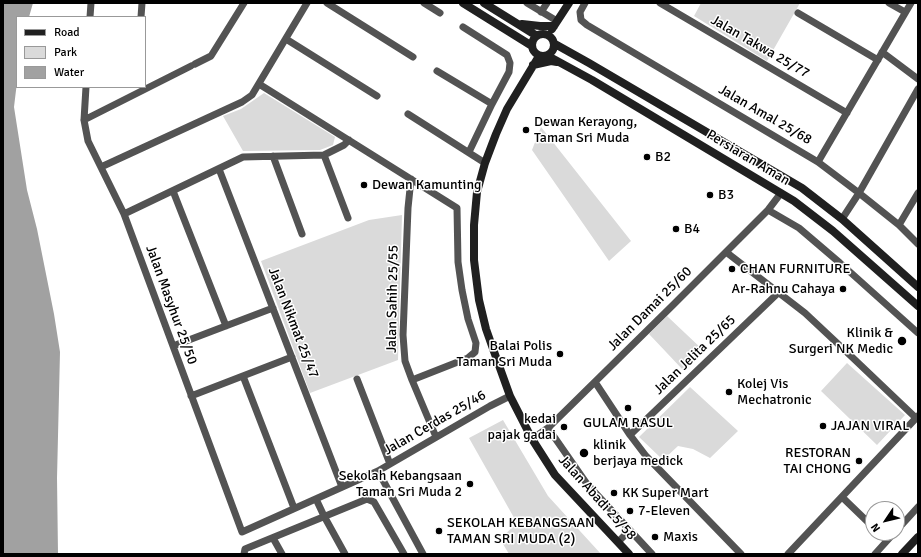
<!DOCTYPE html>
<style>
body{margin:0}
#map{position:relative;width:921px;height:557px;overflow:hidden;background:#fff;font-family:Signika,sans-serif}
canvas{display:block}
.frame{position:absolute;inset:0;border:4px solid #000;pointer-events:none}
.legend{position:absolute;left:16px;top:16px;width:130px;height:72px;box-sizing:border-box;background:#fff;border:1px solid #999;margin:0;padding:5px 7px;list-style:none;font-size:12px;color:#000}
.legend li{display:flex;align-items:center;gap:8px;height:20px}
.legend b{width:20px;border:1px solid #999}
.north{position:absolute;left:865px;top:501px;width:40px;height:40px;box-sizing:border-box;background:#fff;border:1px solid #999;border-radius:50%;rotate:235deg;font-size:11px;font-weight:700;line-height:16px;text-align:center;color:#000}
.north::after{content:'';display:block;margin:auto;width:14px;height:18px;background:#000;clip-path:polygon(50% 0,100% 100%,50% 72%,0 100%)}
</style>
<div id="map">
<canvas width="921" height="557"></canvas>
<div class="frame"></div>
<ul class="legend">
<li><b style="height:5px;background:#202020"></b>Road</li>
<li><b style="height:11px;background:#dadada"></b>Park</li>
<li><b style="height:11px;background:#a1a1a1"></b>Water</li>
</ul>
<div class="north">N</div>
</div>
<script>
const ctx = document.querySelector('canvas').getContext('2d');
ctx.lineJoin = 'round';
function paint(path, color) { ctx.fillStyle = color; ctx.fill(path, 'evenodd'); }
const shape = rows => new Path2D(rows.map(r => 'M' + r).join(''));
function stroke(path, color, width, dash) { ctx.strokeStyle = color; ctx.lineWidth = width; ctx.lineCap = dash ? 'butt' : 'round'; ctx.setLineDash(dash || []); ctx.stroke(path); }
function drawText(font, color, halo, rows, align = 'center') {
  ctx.font = font + ' Signika,sans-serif'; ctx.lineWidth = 3; ctx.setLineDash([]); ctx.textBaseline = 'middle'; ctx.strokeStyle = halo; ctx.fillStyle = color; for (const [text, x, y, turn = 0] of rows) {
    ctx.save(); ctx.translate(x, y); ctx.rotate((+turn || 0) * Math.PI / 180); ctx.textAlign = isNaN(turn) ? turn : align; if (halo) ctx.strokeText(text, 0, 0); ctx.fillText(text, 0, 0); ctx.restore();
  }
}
paint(shape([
 [701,3,800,3,767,61,694,16],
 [264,93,335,137,333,145,320,150,243,151,223,116,241,109],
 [541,127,631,241,609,261,532,150],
 [402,215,398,360,310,393,261,261,369,220],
 [667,316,703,350,683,370,649,334],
 [847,363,905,415,877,445,821,391],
 [690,387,738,431,710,458,693,449,678,446,663,460,639,437],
 [503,420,548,496,601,554,509,554,500,539,517,523,469,438]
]), '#dadada');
paint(shape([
 [3,3,33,3,29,17,17,17,17,82,14,107,27,190,37,229,54,314,60,352,57,478,58,554,3,554]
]), '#a1a1a1');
stroke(shape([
 [327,3,413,57],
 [424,3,440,13],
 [527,3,557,21],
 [585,3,580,12,581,20,587,25,818,162,859,193,899,225,918,244],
 [660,3,847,113],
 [889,3,905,12],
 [541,12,547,3],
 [798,13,878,60],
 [90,17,91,3],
 [141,17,142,3],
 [463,27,507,55,510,63,509,72,492,104,469,152],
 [286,39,377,96],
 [882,52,918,79],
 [195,64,211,56,244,3],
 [437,71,492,104],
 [259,84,457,208,458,262,462,290,468,319,476,343,475,352,468,358,412,380],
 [86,87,84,120,88,141,124,214,242,532,378,471,490,406,510,396],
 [408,114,485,163],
 [84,120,191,66],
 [324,155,348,218],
 [273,156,302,234],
 [818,162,911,3],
 [101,167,242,102,252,95,307,3],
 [219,169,342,487],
 [411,179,408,208,403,335,405,361,412,380,436,437],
 [173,191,226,326],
 [768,210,799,228,840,263,918,333],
 [124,214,243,157,324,155,344,145,349,140],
 [842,219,859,193,918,89],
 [899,225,918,193],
 [726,252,805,313,853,358,916,418],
 [173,346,273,308],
 [243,376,294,508],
 [357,379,390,464],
 [595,382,630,435,646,456,741,554],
 [191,396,292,357],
 [548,428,587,484,652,554],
 [630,435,778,293],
 [532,439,548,428,673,305,768,210,781,193],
 [378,471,423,554],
 [842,497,873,527],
 [316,499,324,516,345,554],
 [897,530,918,507],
 [880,533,887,540],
 [273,538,282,554],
 [618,542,630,530],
 [244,554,245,549,367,499,374,502,404,554],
 [788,554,918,416],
 [875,554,894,533]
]), '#535353', 7);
stroke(shape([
 [463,3,532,46],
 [484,3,537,36],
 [522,24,540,26,554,26],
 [552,29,569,3],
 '532 45a11 11 0 1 1 22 0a11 11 0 1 1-22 0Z',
 [555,44,589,63,802,188,842,219,918,287],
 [539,56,507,109,496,134,485,163,477,192,474,225,474,260,479,300,486,329,492,346,510,396,532,439,555,475,629,554],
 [548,56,592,80,794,201,833,231,918,306],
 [533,65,551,61,557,62],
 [902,554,918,537]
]), '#202020', 8);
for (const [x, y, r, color] of [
 [526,130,4,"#000"],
 [647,157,4,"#000"],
 [364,185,4,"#000"],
 [710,195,4,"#000"],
 [676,229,4,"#000"],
 [732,269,4,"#000"],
 [843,289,4,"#000"],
 [902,341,5,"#000"],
 [560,354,4,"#000"],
 [729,392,4,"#000"],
 [628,408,4,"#000"],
 [823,426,4,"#000"],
 [564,427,4,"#000"],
 [584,453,5,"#000"],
 [859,461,4,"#000"],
 [470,484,4,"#000"],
 [614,493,4,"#000"],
 [630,511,4,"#000"],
 [439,531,4,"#000"],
 [655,537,4,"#000"]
]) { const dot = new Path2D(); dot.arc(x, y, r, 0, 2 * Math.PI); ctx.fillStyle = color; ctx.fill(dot); stroke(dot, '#fff', 1.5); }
drawText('14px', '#000', '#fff', [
 ["Jalan Takwa 25/77",760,47,30],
 ["Jalan Amal 25/68",765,115,30],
 ["Persiaran Aman",748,158,31],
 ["Jalan Sahih 25/55",393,299,-89],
 ["Jalan Masyhur 25/50",171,305,70],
 ["Jalan Damai 25/60",650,309,-45],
 ["Jalan Nikmat 25/47",293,323,69],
 ["Jalan Jelita 25/65",695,355,-44],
 ["Jalan Cerdas 25/46",435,423,-30],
 ["Jalan Abadi 25/58",597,498,48]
]);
drawText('14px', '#000', '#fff', [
 ["Dewan Kerayong,",534,122],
 ["Taman Sri Muda",534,138],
 ["B2",655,157],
 ["Dewan Kamunting",372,185],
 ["B3",718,195],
 ["B4",684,229],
 ["CHAN FURNITURE",740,269],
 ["Ar-Rahnu Cahaya",835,289,"right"],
 ["Klinik &",893,333,"right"],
 ["Surgeri NK Medic",893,349,"right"],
 ["Balai Polis",552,346,"right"],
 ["Taman Sri Muda",552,362,"right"],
 ["Kolej Vis",737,384],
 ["Mechatronic",737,400],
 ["kedai",556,419,"right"],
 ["pajak gadai",556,435,"right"],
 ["GULAM RASUL",628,423,"center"],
 ["JAJAN VIRAL",831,426],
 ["klinik",593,445],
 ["berjaya medick",593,461],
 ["RESTORAN",851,453,"right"],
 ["TAI CHONG",851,469,"right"],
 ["Sekolah Kebangsaan",462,476,"right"],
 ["Taman Sri Muda 2",462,492,"right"],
 ["KK Super Mart",622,493],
 ["7-Eleven",638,511],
 ["SEKOLAH KEBANGSAAN",447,523],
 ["TAMAN SRI MUDA (2)",447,539],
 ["Maxis",663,537]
], 'left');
</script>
